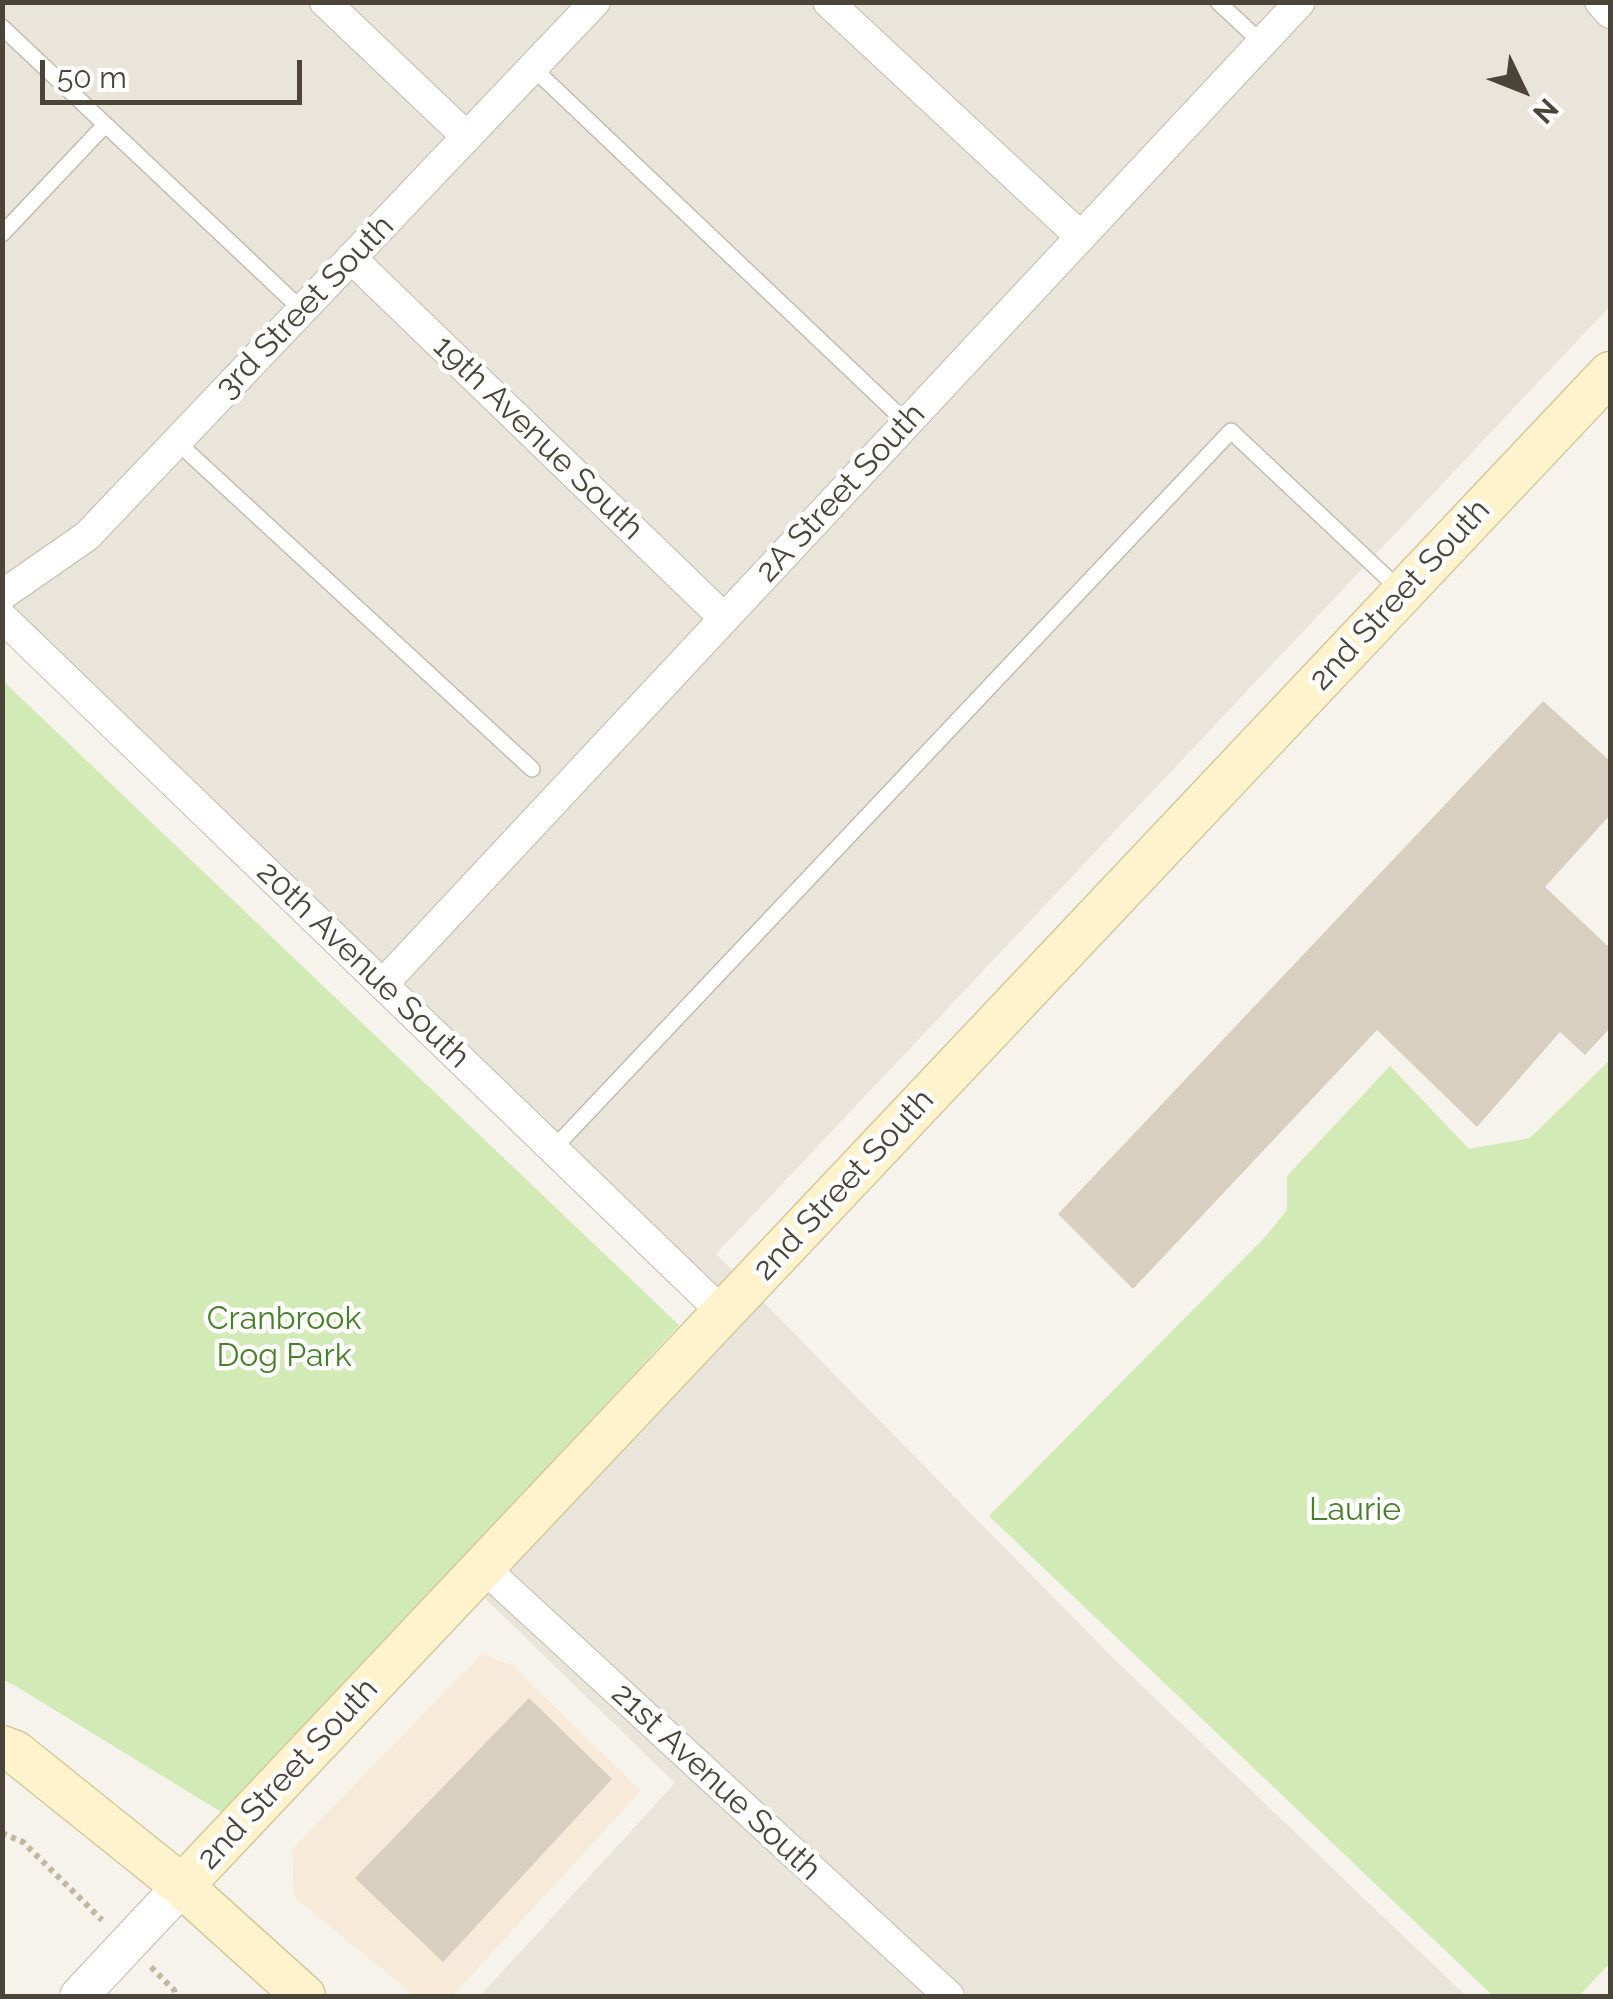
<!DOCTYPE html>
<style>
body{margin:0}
#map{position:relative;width:1613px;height:1999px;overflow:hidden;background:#f6f3ec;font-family:Raleway,sans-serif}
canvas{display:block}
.frame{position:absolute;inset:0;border:5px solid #4b4439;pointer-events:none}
.north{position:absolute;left:1473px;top:40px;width:100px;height:100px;-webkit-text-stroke:8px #fff;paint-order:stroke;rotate:133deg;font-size:28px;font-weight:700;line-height:40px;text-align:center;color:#4b4439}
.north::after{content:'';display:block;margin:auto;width:35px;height:45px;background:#4b4439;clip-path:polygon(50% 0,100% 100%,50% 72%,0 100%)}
.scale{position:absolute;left:40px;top:60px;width:262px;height:45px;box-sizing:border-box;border:5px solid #4b4439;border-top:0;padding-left:12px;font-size:30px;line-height:35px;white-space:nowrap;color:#4b4439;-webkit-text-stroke:8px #fff;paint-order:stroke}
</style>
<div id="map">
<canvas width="1613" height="1999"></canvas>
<div class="frame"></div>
<div class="north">N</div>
<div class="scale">50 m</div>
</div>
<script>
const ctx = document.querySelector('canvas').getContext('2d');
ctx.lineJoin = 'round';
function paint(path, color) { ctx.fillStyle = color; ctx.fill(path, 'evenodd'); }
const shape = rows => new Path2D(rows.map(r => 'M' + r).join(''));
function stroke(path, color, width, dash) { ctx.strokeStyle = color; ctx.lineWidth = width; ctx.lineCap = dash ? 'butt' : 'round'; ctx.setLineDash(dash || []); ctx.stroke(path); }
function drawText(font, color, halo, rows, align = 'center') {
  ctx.font = font + ' Raleway,sans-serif'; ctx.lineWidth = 9; ctx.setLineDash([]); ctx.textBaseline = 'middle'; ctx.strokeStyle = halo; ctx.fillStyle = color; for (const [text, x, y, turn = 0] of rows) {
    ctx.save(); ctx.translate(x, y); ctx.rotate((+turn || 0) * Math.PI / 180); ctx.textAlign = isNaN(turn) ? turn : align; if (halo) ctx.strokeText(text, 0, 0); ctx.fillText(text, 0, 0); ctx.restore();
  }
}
paint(shape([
 [2,3,1610,3,1610,306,716,1254,1115,1660,1466,1996,480,1996,675,1783,458,1572,720,1298,3,628]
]), '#eae5da');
paint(shape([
 [482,1654,512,1665,641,1791,452,1996,415,1996,294,1897,292,1849]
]), '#f7ead8');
paint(shape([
 [2,680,679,1325,226,1815,14,1685,3,1680],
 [1610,1060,1610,1963,1579,1996,1493,1996,989,1516,1266,1236,1287,1210,1287,1176,1390,1066,1469,1149,1530,1138]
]), '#d2eab5');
paint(shape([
 [1543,701,1610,761,1610,815,1545,887,1610,948,1610,1028,1585,1055,1560,1032,1477,1127,1377,1030,1133,1289,1058,1214],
 [529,1698,612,1779,443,1962,355,1878]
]), '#d8cfc1');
const service = shape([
 [1218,2,1262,43],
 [2,27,302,310],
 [533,68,907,423],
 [2,234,105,125],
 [177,442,532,769],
 [553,1149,1231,431,1400,590]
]);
const minor = shape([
 [325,2,467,137],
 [828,2,1081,237],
 [1600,2,1610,13],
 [351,258,724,618],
 [2,595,87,536,595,2],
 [2,617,723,1313],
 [383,984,1300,2],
 [483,1567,949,1996]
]);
const tertiary = shape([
 [79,1996,182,1886]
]);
const secondary = shape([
 [2,1747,15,1752,182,1886,304,1996],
 [182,1886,1610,373]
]);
stroke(service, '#c2bbae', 18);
stroke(minor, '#c2bbae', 32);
stroke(tertiary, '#c2bbae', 40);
stroke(secondary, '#d6c79b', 45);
stroke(shape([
 [2,1833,23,1842,102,1920],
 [151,1967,174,1990,176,1996]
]), '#c4b79f', 6, [5, 5]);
stroke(service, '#fff', 15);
stroke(minor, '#fff', 30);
stroke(tertiary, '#fff', 38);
stroke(secondary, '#fff3cd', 42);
drawText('32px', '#4b4439', '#fff', [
 ["3rd Street South",305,307,-46],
 ["19th Avenue South",538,438,44],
 ["2A Street South",841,493,-47],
 ["2nd Street South",1400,595,-47],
 ["20th Avenue South",363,965,44],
 ["2nd Street South",844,1185,-47],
 ["2nd Street South",288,1774,-47],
 ["21st Avenue South",716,1782,43]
]);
drawText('32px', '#4a7f2a', '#fff', [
 ["Cranbrook",284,1319],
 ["Dog Park",284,1356],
 ["Laurie",1355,1510]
]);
</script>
